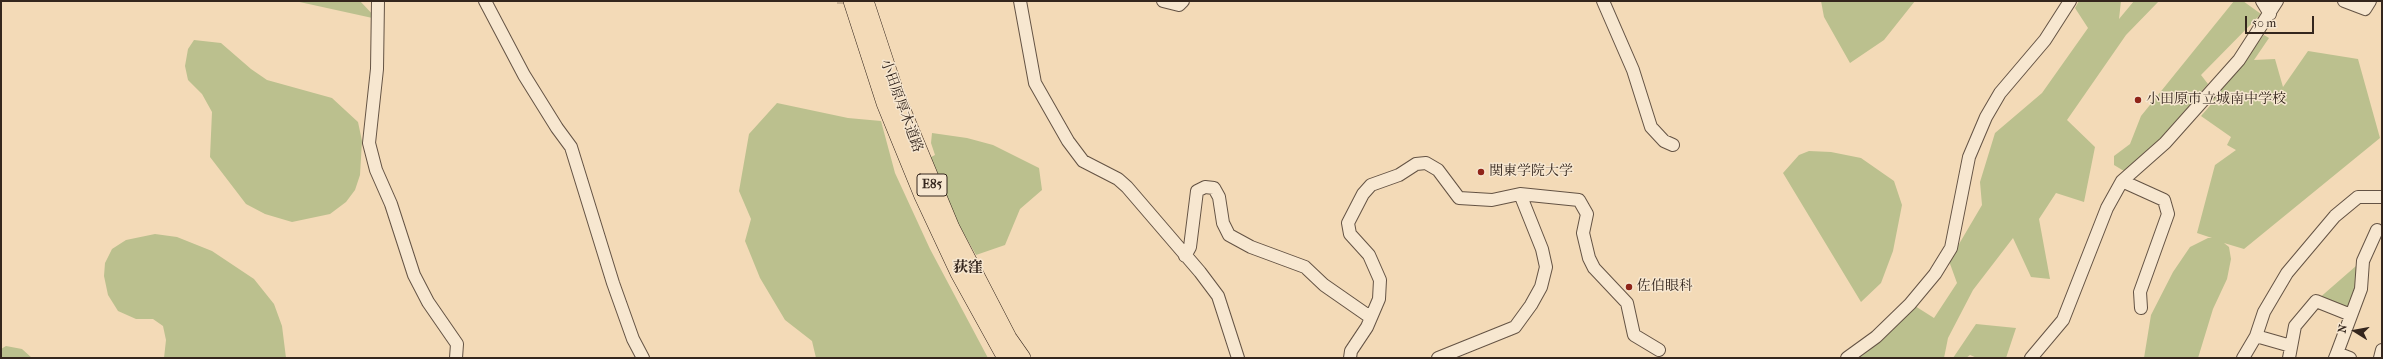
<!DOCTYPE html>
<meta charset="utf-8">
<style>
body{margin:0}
#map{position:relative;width:2383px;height:359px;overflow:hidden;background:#f3dab7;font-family:"IM FELL French Canon",serif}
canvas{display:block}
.frame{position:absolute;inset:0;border:2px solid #34261d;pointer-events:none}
.north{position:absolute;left:2335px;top:311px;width:40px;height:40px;-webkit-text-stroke:3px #f7e7d0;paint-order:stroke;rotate:281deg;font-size:11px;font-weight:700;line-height:16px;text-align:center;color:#34261d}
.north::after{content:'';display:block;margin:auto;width:14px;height:18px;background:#34261d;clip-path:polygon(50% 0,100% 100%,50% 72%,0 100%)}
.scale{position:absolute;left:2245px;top:16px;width:69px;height:18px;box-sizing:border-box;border:2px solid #34261d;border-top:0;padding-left:5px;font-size:12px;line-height:14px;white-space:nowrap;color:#34261d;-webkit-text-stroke:3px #f7e7d0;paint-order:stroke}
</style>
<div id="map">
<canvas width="2383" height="359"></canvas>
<div class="frame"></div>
<div class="north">N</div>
<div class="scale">50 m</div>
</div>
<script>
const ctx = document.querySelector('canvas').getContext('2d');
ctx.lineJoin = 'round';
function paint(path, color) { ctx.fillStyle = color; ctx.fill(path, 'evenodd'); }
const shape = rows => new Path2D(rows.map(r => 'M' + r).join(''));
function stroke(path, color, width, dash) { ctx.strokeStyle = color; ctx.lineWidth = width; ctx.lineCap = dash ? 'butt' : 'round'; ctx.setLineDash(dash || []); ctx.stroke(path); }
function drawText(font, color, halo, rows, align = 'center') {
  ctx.font = font + ' "IM FELL French Canon","Noto Serif JP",serif'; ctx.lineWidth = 3; ctx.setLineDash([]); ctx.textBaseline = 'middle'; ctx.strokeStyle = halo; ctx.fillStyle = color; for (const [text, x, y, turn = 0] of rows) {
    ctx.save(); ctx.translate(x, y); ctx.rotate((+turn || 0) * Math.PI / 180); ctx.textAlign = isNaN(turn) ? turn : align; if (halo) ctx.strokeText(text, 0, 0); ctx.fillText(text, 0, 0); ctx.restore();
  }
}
paint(shape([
 [295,1,360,1,377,19],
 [1821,1,1915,1,1884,40,1850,63,1824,17],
 [2079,1,2121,1,2119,19,2134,1,2159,1,2126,35,2067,120,2095,147,2084,202,2056,193,2039,219,2050,279,2031,277,2013,238,1973,290,1948,338,1944,358,1854,358,1915,306,1934,318,1957,283,1949,261,1982,205,1980,182,1995,133,2042,93,2088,28,2075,8],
 [2234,1,2243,1,2261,14,2201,75,2208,84,2161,138,2124,171,2114,165,2114,156,2130,144,2141,116],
 [2264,35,2269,38,2254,60,2275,59,2283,87,2308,51,2358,59,2380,138,2244,249,2224,243,2229,247,2231,259,2227,279,2213,309,2198,358,2144,358,2151,315,2173,272,2190,247,2208,238,2212,238,2197,233,2215,165,2236,150,2227,145,2231,137,2201,116,2214,101,2210,98],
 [194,40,221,43,251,69,267,80,332,98,358,122,362,141,360,175,355,190,346,202,330,214,292,222,265,214,246,204,210,157,212,112,202,94,188,80,185,66,188,49],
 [777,103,848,118,881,121,895,173,930,249,988,358,816,358,812,341,785,320,760,278,745,241,751,219,739,191,749,134],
 [932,133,967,138,993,145,1039,168,1042,190,1020,209,1005,245,976,255,956,220,929,158,935,155,931,143],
 [1809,151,1831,152,1861,158,1894,181,1902,205,1893,251,1881,283,1861,302,1783,173,1799,155],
 [155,234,177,237,212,251,254,279,274,304,282,326,286,358,164,358,166,340,163,326,153,319,136,319,118,311,108,295,104,276,105,263,112,249,126,240],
 [2361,265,2349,312,2317,300,2356,266],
 [1976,324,2016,328,2006,358,1977,358,1970,355,1966,358,1953,358],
 [6,346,22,349,32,358,1,358,1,349]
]), '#bbc08e');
stroke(shape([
 [843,4,843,1]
]), '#cdb698', 12, [12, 6]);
const minor = shape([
 [378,1,377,69,369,143,376,170,391,204,414,275,428,302,457,344,456,358],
 [485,1,524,75,557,128,571,147,613,283,633,339,643,358],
 [1020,1,1035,83,1068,141,1083,161,1118,179,1127,187,1200,272,1218,296,1238,358],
 [1163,1,1179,5,1183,1],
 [1603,1,1633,70,1651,127,1664,141,1673,145],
 [2262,1,2270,14],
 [2344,1,2365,9,2370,1],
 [2122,181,2164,200,2168,214,2140,292,2141,308],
 [1185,256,1190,247,1197,191,1205,187,1214,188,1219,197,1223,223,1229,235,1251,247,1305,267,1324,285,1370,317],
 [2256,336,2291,346],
 [2337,353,2361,289,2363,261,2377,230],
 [1350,358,1351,351,1367,327,1379,299,1380,280,1369,255,1350,234,1348,223,1363,194,1371,185,1399,175,1416,164,1426,163,1438,170,1459,198,1492,200,1520,194,1579,200,1587,214,1583,233,1589,258,1594,268,1627,303,1634,335,1659,350],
 [1438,358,1515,327,1531,305,1541,287,1546,267,1542,249,1520,194],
 [1847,358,1876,337,1910,304,1935,274,1951,248,1969,157,1986,117,2000,93,2045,40,2070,1],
 [2031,358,2063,320,2107,208,2122,181,2165,143,2239,60,2277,1],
 [2243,358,2256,336,2264,312,2287,273,2335,216,2358,197,2382,197],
 [2289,358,2295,326,2316,301,2351,315],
 [2335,358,2337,353,2350,358],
 [2380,358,2382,350]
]);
const highway = shape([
 [852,1,885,103,923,196,959,273,1006,358],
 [865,1,897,98,951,228,1008,338,1022,358]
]);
stroke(minor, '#645344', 14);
stroke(highway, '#34261d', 18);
stroke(minor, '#f7e7d0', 12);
stroke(highway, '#f3dab7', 17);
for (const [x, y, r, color] of [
 [2138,100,4,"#8f2418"],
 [1481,172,4,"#8f2418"],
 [1629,287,4,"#8f2418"]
]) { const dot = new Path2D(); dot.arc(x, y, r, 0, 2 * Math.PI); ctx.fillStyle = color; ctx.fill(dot); stroke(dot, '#f7e7d0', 1.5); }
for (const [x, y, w] of [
 [932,185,30]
]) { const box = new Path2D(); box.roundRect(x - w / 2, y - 11, w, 22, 3); ctx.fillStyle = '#f7e7d0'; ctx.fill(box); stroke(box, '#34261d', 1); }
drawText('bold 13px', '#34261d', null, [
 ["E85",932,185]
]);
drawText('14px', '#34261d', '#f7e7d0', [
 ["小田原市立城南中学校",2146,100],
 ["関東学院大学",1489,172],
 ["佐伯眼科",1637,287]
], 'left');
drawText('14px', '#34261d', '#f7e7d0', [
 ["小田原厚木道路",901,106,70]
]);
drawText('bold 15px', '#34261d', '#f7e7d0', [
 ["荻窪",968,268]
]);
</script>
